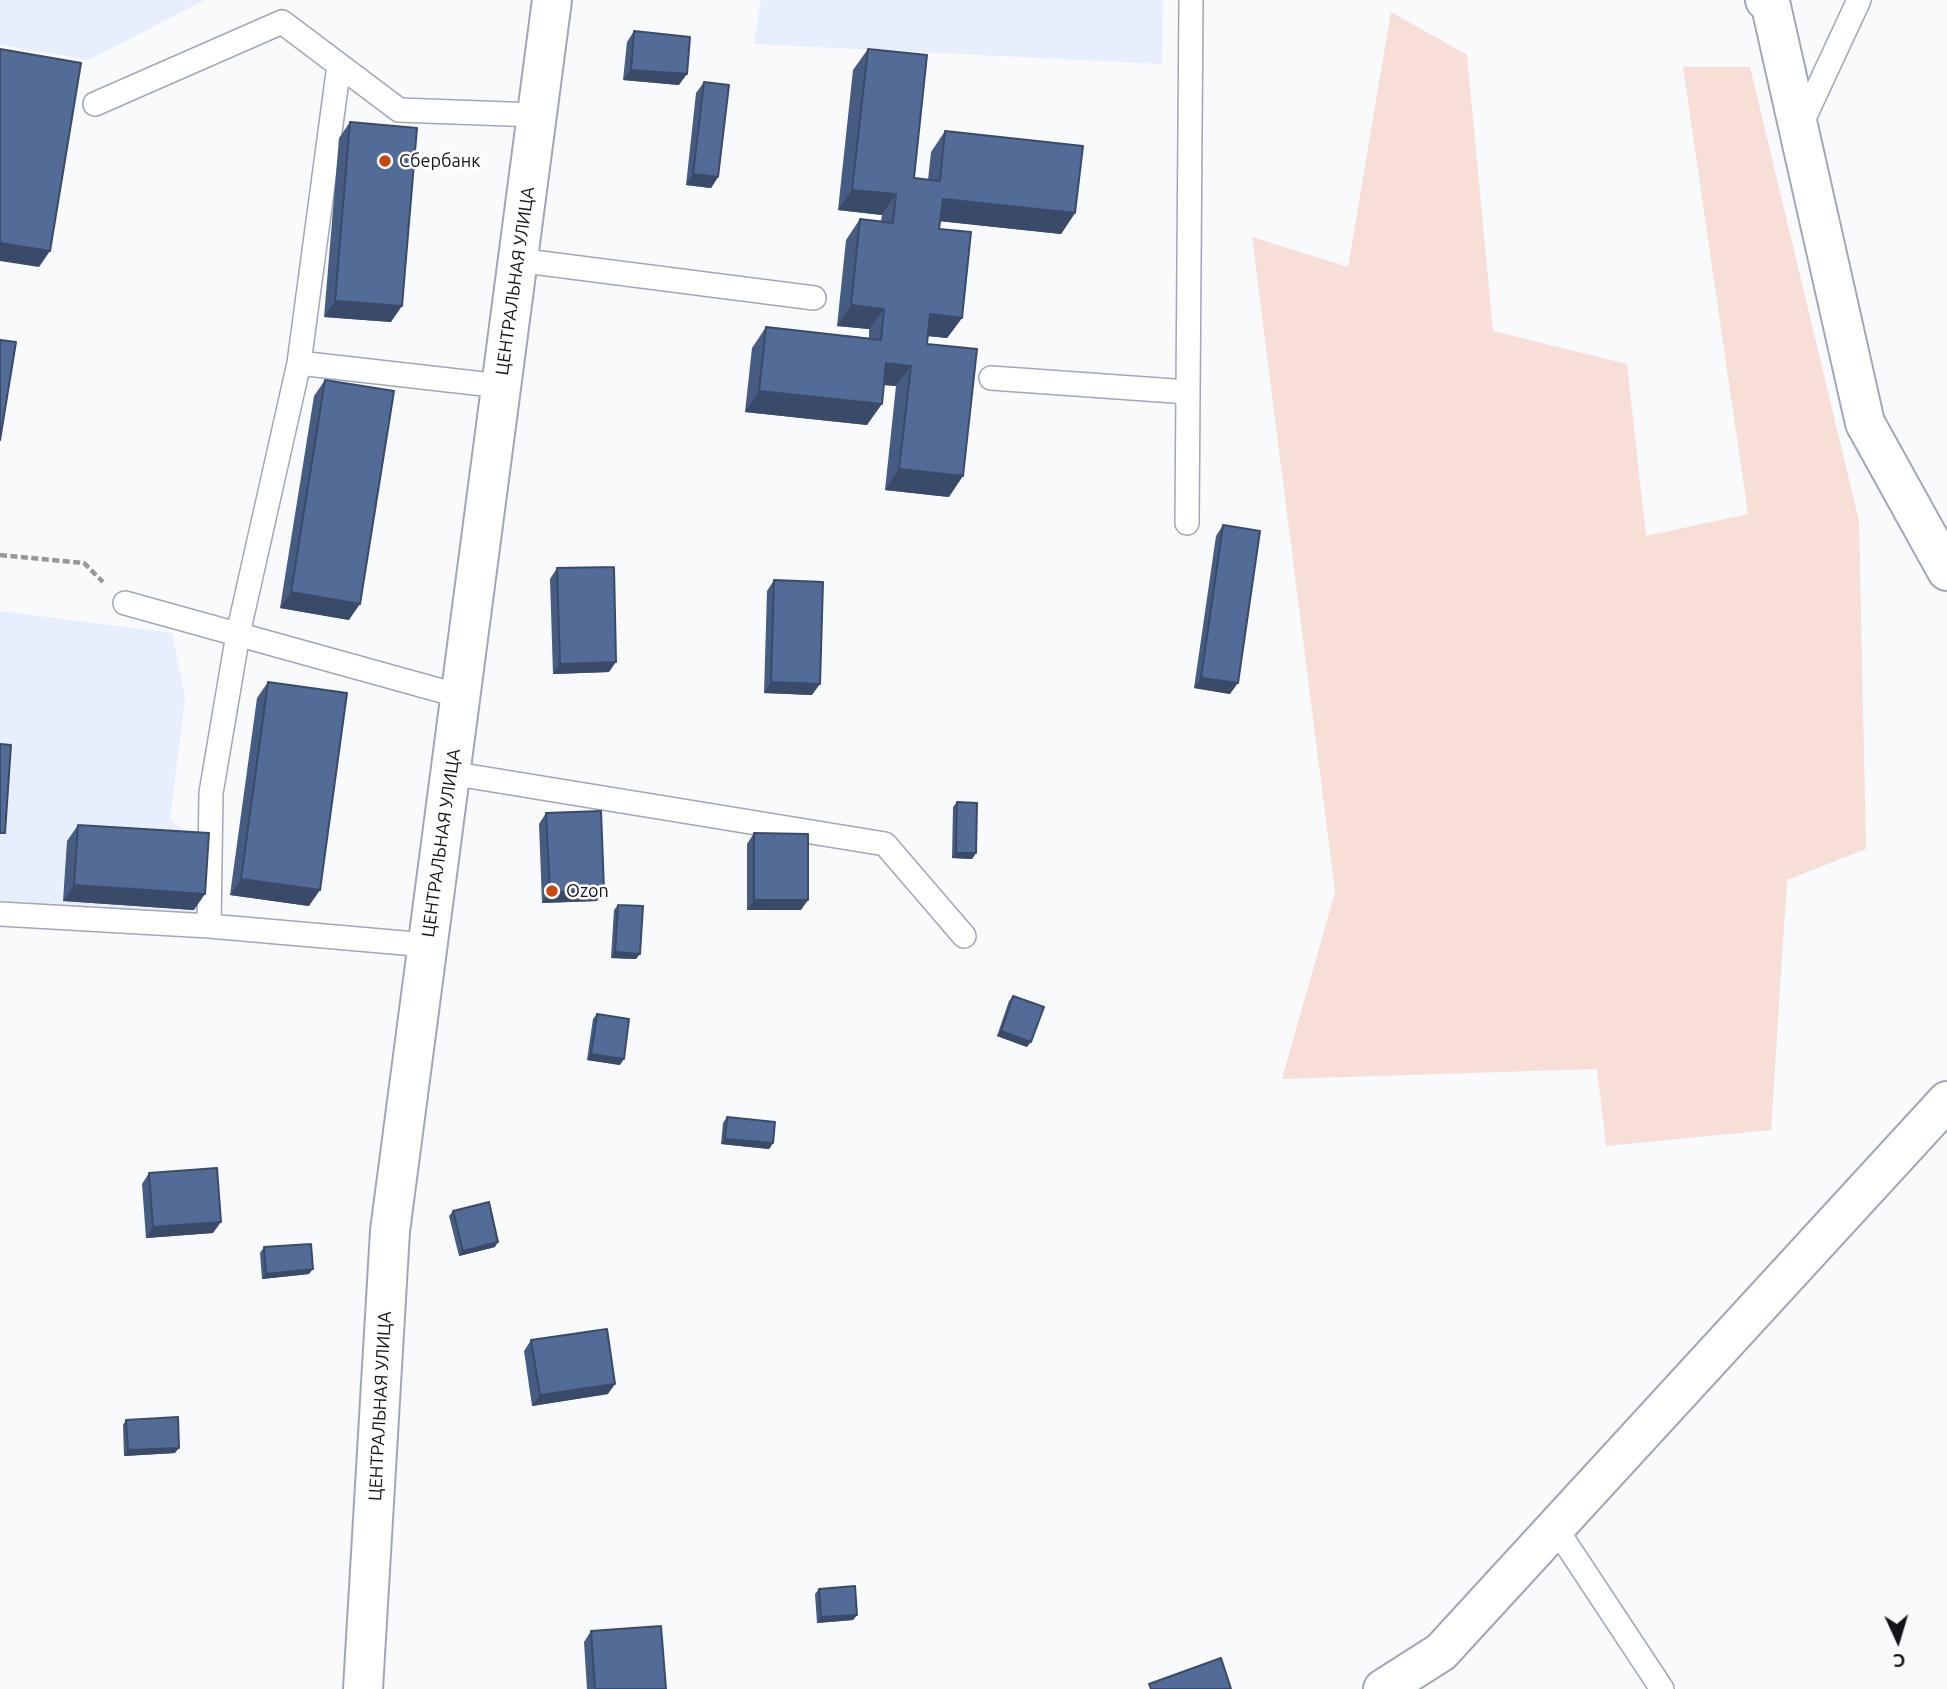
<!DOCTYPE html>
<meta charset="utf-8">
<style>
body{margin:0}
#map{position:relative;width:1947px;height:1689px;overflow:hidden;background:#f8fafc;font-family:Ubuntu,sans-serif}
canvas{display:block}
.north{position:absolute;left:1863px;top:1605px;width:70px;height:70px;-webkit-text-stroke:5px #fff;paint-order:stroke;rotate:176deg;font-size:19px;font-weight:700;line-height:28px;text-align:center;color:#13151a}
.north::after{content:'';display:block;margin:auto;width:24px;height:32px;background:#13151a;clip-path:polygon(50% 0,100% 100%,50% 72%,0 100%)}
</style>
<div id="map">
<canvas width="1947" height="1689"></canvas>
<div class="north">С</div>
</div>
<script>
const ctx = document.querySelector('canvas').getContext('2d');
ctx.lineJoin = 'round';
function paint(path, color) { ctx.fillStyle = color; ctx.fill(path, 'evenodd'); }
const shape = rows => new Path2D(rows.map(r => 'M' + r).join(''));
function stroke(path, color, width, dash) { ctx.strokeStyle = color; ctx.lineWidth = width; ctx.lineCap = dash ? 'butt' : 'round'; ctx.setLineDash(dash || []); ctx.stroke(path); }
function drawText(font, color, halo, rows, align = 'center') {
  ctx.font = font + ' Ubuntu,sans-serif'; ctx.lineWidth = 5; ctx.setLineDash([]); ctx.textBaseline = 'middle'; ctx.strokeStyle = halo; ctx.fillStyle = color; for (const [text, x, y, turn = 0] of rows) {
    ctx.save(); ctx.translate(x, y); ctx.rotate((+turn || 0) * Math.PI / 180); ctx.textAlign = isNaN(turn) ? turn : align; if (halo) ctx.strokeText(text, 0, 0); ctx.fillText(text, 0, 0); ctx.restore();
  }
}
paint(shape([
 [0,0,205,0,89,60,0,45],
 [761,0,1163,0,1162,64,754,44],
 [0,611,172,633,185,698,170,819,205,849,202,914,0,905]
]), '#e8effc');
paint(shape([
 [1391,12,1467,55,1493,331,1627,364,1646,536,1748,514,1683,67,1750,67,1859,521,1866,849,1787,880,1771,1130,1606,1146,1597,1069,1282,1079,1335,892,1252,237,1348,267]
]), '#f7ded6');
const service = shape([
 [95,104,282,22,399,110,536,115],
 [1799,129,1859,0],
 [517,260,814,298],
 [299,363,501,386],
 [991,378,1188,392],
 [1187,523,1191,0],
 [125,603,460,696],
 [450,773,885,844,964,936],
 [0,914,209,926,427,945],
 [209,926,211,793,238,634,299,363,339,65],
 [1555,1527,1662,1689]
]);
const minor = shape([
 [1765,0,1771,6,1865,423,1947,571],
 [363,1689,390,1231,552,0],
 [1383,1689,1441,1652,1947,1101]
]);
stroke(service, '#a0a7b5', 26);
stroke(minor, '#a0a7b5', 42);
stroke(shape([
 [0,555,84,563,103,582]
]), '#96989b', 4.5, [7, 3.5]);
stroke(service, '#fff', 23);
stroke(minor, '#fff', 38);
paint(shape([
 [634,31,679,85,623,80,627,42],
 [868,49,914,178,928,180,931,152,945,131,1075,213,1061,234,940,221,939,229,962,318,947,338,928,336,927,344,949,497,885,490,896,386,884,385,867,425,745,412,752,348,766,327,869,338,869,329,837,326,846,240,860,219,881,221,882,215,838,210,853,70],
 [704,82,718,177,711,188,686,185,696,93],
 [350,122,391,322,324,317,339,138],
 [325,380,349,620,280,608,314,396],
 [1223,525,1230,694,1194,688,1216,536],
 [557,568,609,672,553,674,550,579],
 [774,580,812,695,764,693,767,591],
 [268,682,309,906,230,895,257,698],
 [957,802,976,853,972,859,952,858,953,807],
 [546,813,597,901,542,903,539,824],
 [78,825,194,910,63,901,67,841],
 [754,833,801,910,747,910,747,844],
 [618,905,636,959,611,958,614,910],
 [1013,996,1027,1047,997,1036,1009,1001],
 [597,1014,620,1065,587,1060,593,1019],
 [727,1117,773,1143,769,1149,721,1144,723,1123],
 [149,1173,213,1233,146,1238,142,1184],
 [453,1211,495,1247,459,1256,449,1216],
 [264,1247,309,1274,262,1279,260,1253],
 [531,1340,608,1394,532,1406,524,1351],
 [126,1420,175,1453,124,1456,123,1425],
 [819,1589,857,1615,853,1620,817,1623,815,1594],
 [591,1631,666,1689,587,1689,584,1642]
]), '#475c82');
paint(shape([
 [631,70,687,74,679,85,623,80],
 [693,174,718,177,711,188,686,185],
 [852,190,896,194,882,215,838,210],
 [943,199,1075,213,1061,234,928,220],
 [0,243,50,251,39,267,0,261],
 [335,301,402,306,391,322,324,317],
 [851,305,884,309,869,329,837,326],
 [930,314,962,318,947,338,916,335],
 [886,363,911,366,896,386,872,384],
 [759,391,882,404,867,425,745,412],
 [899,469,963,476,949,497,885,490],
 [291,592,360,604,349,620,280,608],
 [616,662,609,672,553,674,560,664],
 [1201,678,1238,683,1230,694,1194,688],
 [771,682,820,684,812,695,764,693],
 [956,853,976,853,972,859,952,858],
 [241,879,320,890,309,906,230,895],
 [74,885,205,894,194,910,63,901],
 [604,890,597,901,542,903,550,892],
 [754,900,808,900,801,910,747,910],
 [615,952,640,954,636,959,611,958],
 [1001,1031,1031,1042,1027,1047,997,1036],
 [591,1054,624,1059,620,1065,587,1060],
 [725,1139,773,1143,769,1149,721,1144],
 [221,1222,213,1233,146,1238,153,1227],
 [498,1242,495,1247,459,1256,463,1251],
 [313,1269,309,1274,262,1279,266,1274],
 [615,1384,608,1394,532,1406,540,1395],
 [179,1448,175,1453,124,1456,128,1450],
 [857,1615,853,1620,817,1623,821,1617]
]), '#3a4b6a');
const building = shape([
 [634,31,690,37,687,74,631,70,634,31],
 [0,49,81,63,50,251,0,243,0,49],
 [868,49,927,55,914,178,940,181,945,131,1083,146,1075,213,943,199,939,229,971,232,962,318,930,314,927,344,977,349,963,476,899,469,911,366,886,363,882,404,759,391,766,327,881,340,884,309,851,305,860,219,893,223,896,194,852,190,868,49],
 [704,82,729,85,718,177,693,174,704,82],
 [350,122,417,128,402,306,335,301,350,122],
 [0,340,16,342,0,440,0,340],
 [325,380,394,391,360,604,291,592,325,380],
 [1223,525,1260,531,1238,683,1201,678,1223,525],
 [614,567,616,662,560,664,557,568,614,567],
 [774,580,823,582,820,684,771,682,774,580],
 [268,682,347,693,320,890,241,879,268,682],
 [0,744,11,745,5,833,0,833,0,744],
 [957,802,977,803,976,853,956,853,957,802],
 [601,811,604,890,550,892,546,813,601,811],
 [78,825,209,833,205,894,74,885,78,825],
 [754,833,808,834,808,900,754,900,754,833],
 [618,905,643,906,640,954,615,952,618,905],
 [1013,996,1044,1007,1031,1042,1001,1031,1013,996],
 [597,1014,629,1019,624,1059,591,1054,597,1014],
 [727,1117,775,1122,773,1143,725,1139,727,1117],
 [217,1168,221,1222,153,1227,149,1173,217,1168],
 [489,1202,498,1242,463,1251,453,1211,489,1202],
 [311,1244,313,1269,266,1274,264,1247,311,1244],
 [607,1329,615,1384,540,1395,531,1340,607,1329],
 [178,1417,179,1448,128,1450,126,1420,178,1417],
 [855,1586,857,1615,821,1617,819,1589,855,1586],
 [661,1626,666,1689,595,1689,591,1631,661,1626],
 [1221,1658,1231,1689,1151,1689,1149,1684,1221,1658]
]);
paint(building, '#536b97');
stroke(building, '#3a4b6a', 2);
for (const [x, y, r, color] of [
 [385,161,7,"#cc460f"],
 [552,891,7,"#cc460f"]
]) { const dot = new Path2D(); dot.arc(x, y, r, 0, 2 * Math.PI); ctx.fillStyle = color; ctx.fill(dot); stroke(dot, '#fff', 2.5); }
drawText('18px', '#13151a', '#fff', [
 ["Сбербанк",399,161],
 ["Ozon",566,891]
], 'left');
drawText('18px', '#13151a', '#fff', [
 ["ЦЕНТРАЛЬНАЯ УЛИЦА",515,281,-82],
 ["ЦЕНТРАЛЬНАЯ УЛИЦА",441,843,-82],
 ["ЦЕНТРАЛЬНАЯ УЛИЦА",380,1406,-87]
]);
</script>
